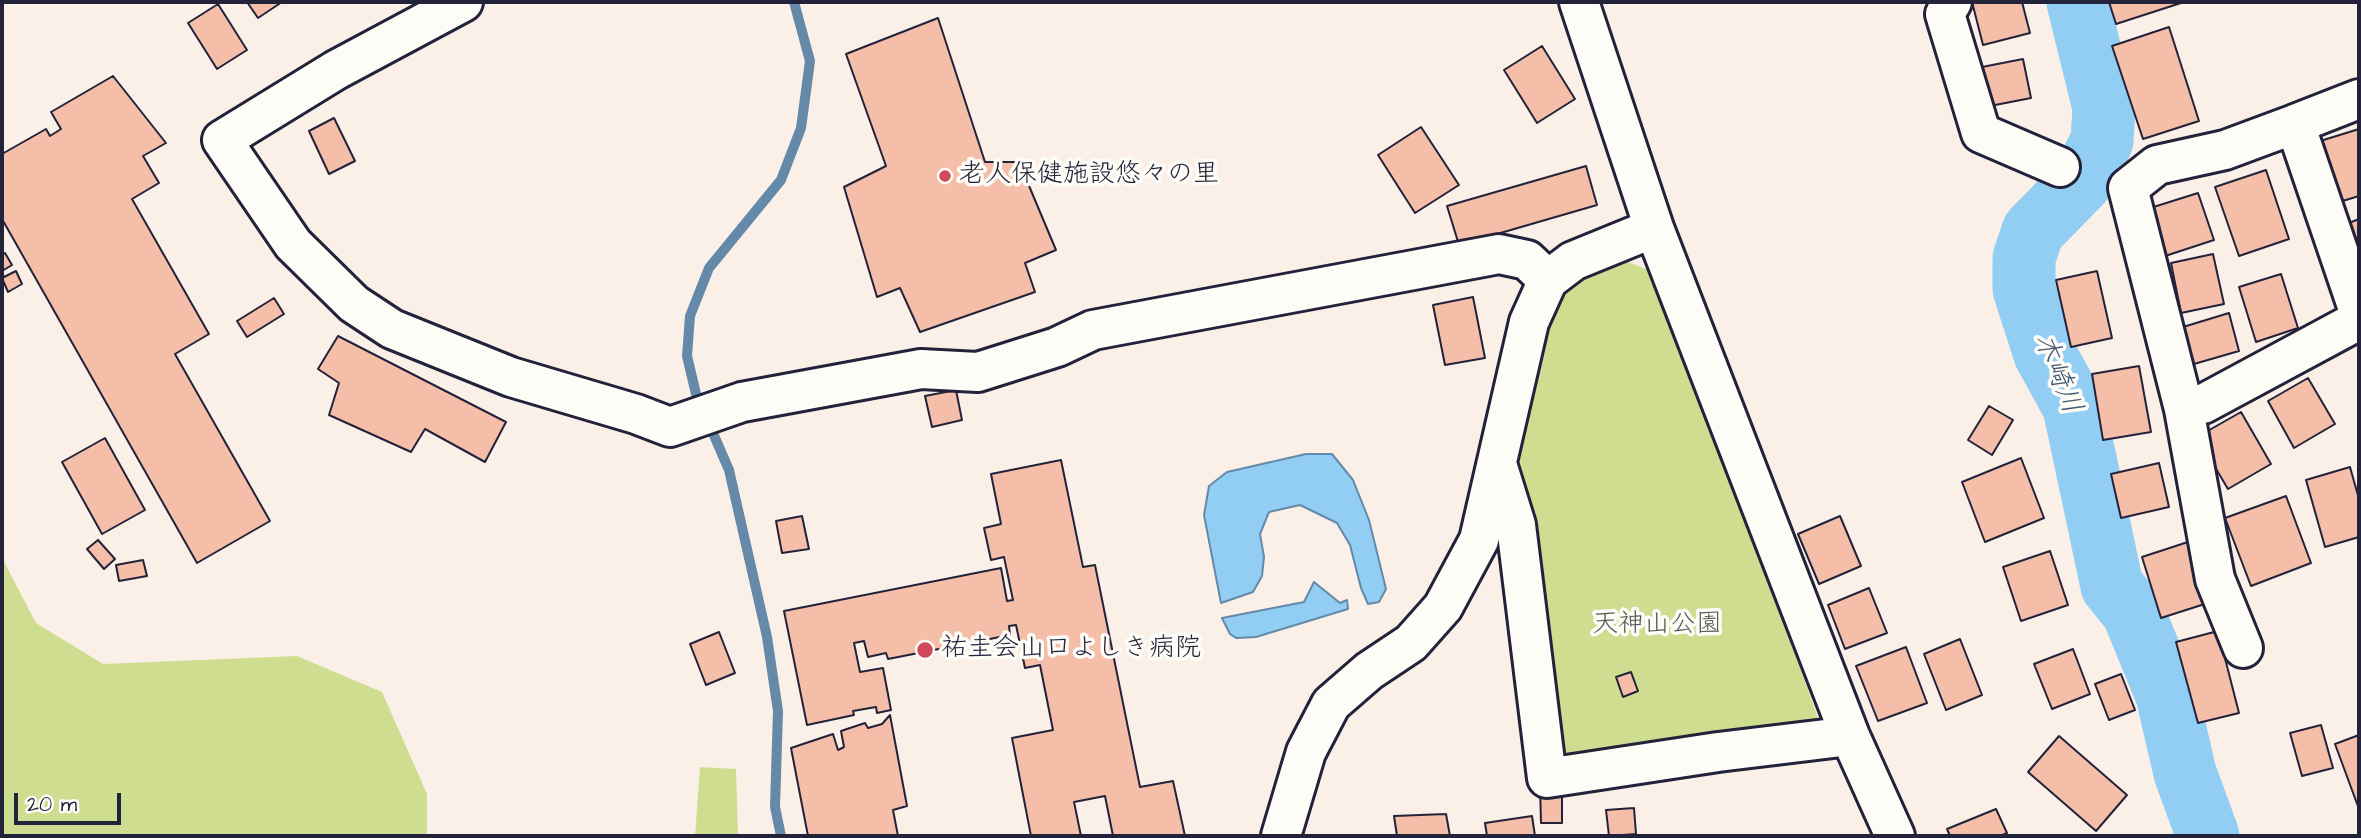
<!DOCTYPE html>
<meta charset="utf-8">
<style>
body{margin:0}
#map{position:relative;width:2361px;height:838px;overflow:hidden;background:#fbf0e7;font-family:"Architects Daughter",sans-serif}
canvas{display:block}
.frame{position:absolute;inset:0;border:4px solid #22223b;pointer-events:none}
.scale{position:absolute;left:14px;top:793px;width:107px;height:32px;box-sizing:border-box;border:4px solid #22223b;border-top:0;padding-left:9px;font-size:21px;line-height:24px;white-space:nowrap;color:#22223b;-webkit-text-stroke:5px #fdfcf7;paint-order:stroke}
</style>
<div id="map">
<canvas width="2361" height="838"></canvas>
<div class="frame"></div>
<div class="scale">20 m</div>
</div>
<script>
const ctx = document.querySelector('canvas').getContext('2d');
ctx.lineJoin = 'round';
function paint(path, color) { ctx.fillStyle = color; ctx.fill(path, 'evenodd'); }
const shape = rows => new Path2D(rows.map(r => 'M' + r).join(''));
function stroke(path, color, width, dash) { ctx.strokeStyle = color; ctx.lineWidth = width; ctx.lineCap = dash ? 'butt' : 'round'; ctx.setLineDash(dash || []); ctx.stroke(path); }
function drawText(font, color, halo, rows, align = 'center') {
  ctx.font = font + ' "Architects Daughter","Klee One",sans-serif'; ctx.lineWidth = 7; ctx.setLineDash([]); ctx.textBaseline = 'middle'; ctx.strokeStyle = halo; ctx.fillStyle = color; for (const [text, x, y, turn = 0] of rows) {
    ctx.save(); ctx.translate(x, y); ctx.rotate((+turn || 0) * Math.PI / 180); ctx.textAlign = isNaN(turn) ? turn : align; if (halo) ctx.strokeText(text, 0, 0); ctx.fillText(text, 0, 0); ctx.restore();
  }
}
paint(shape([
 [1628,262,1659,274,1819,721,1558,765,1509,466,1547,300,1573,278],
 [2,558,36,623,103,664,297,656,382,692,427,794,427,836,2,836],
 [700,767,736,769,738,836,695,836]
]), '#cedd90');
const water = shape([
 [1306,454,1332,454,1353,480,1369,520,1386,589,1379,602,1368,604,1361,588,1350,545,1337,523,1300,505,1269,512,1260,534,1264,557,1262,576,1253,592,1221,603,1204,515,1209,486,1227,472,1306,454],
 [1314,582,1340,603,1347,600,1348,609,1256,637,1236,638,1230,634,1222,618,1304,602,1314,582]
]);
paint(water, '#92cef3');
stroke(water, '#6589a9', 2);
stroke(shape([
 [781,836,775,807,778,711,767,637,729,470,696,394,687,356,690,316,709,268,781,180,801,128,810,61,794,2]
]), '#6589a9', 10);
stroke(shape([
 [2078,2,2104,108,2102,141,2081,182,2033,231,2024,258,2024,289,2045,354,2074,407,2112,586,2133,612,2167,695,2185,773,2208,836]
]), '#92cef3', 63);
const building = shape([
 [247,2,282,2,258,18,247,2],
 [1972,2,2022,2,2030,33,1983,45,1972,2],
 [2109,2,2181,2,2181,3,2116,24,2109,2],
 [218,4,247,50,217,69,188,23,218,4],
 [938,18,985,162,1019,162,1056,250,1025,263,1035,292,920,332,900,288,877,297,844,187,886,166,846,54,938,18],
 [2169,27,2199,121,2143,139,2112,46,2169,27],
 [1542,46,1575,99,1537,123,1504,70,1542,46],
 [2023,59,2031,98,1990,106,1982,67,2023,59],
 [113,76,166,143,143,156,159,183,132,199,209,334,175,354,270,521,197,563,2,219,2,154,46,129,50,136,61,129,51,112,113,76],
 [334,118,355,161,329,174,309,131,334,118],
 [1421,127,1459,185,1415,213,1378,155,1421,127],
 [2359,129,2359,196,2336,203,2317,142,2359,129],
 [1586,166,1597,205,1459,245,1447,206,1586,166],
 [2266,170,2289,239,2239,256,2215,187,2266,170],
 [2198,193,2214,240,2159,258,2144,210,2198,193],
 [2359,219,2359,257,2349,223,2359,219],
 [5,253,12,265,2,271,2,255,5,253],
 [2213,254,2224,304,2181,313,2171,263,2213,254],
 [16,271,22,284,8,292,2,278,16,271],
 [2097,271,2112,338,2071,347,2056,280,2097,271],
 [2281,274,2298,328,2256,342,2239,287,2281,274],
 [1473,297,1485,358,1445,365,1433,305,1473,297],
 [274,298,284,314,247,337,237,321,274,298],
 [2229,313,2239,351,2194,364,2183,327,2229,313],
 [338,336,506,422,485,462,425,429,411,452,329,415,339,383,318,369,338,336],
 [2139,366,2151,432,2103,440,2092,374,2139,366],
 [2308,378,2335,424,2294,448,2268,401,2308,378],
 [956,390,962,420,932,427,925,396,956,390],
 [1989,406,2013,420,1992,455,1968,440,1989,406],
 [2241,412,2271,464,2228,489,2197,437,2241,412],
 [105,438,145,510,102,534,62,462,105,438],
 [2021,458,2044,518,1985,542,1962,482,2021,458],
 [1061,460,1083,567,1095,565,1140,787,1173,781,1185,836,1113,836,1105,796,1074,802,1081,836,1031,836,1012,738,1053,730,1040,665,1025,668,1016,625,1009,626,1010,635,888,659,886,653,868,657,864,641,854,643,860,672,883,668,891,710,877,713,876,707,853,711,854,715,807,725,784,611,1001,568,1007,601,1013,600,1004,557,991,560,984,528,1001,524,991,474,1061,460],
 [2159,463,2169,507,2121,518,2111,474,2159,463],
 [2350,467,2359,499,2359,537,2325,547,2306,480,2350,467],
 [2286,496,2311,563,2251,586,2225,518,2286,496],
 [802,516,809,549,782,553,776,521,802,516],
 [1840,516,1861,566,1819,584,1798,534,1840,516],
 [98,540,115,559,104,569,87,549,98,540],
 [2191,541,2211,602,2161,618,2142,557,2191,541],
 [2050,551,2068,605,2021,621,2003,567,2050,551],
 [143,560,147,576,119,581,116,565,143,560],
 [1869,588,1887,633,1845,649,1828,605,1869,588],
 [2218,631,2239,713,2198,723,2176,642,2218,631],
 [719,632,735,673,706,685,690,644,719,632],
 [1960,639,1982,695,1946,710,1924,654,1960,639],
 [1906,647,1927,703,1878,721,1856,666,1906,647],
 [2073,649,2090,694,2052,709,2034,664,2073,649],
 [1631,672,1638,691,1623,697,1616,677,1631,672],
 [2121,674,2135,710,2109,720,2095,684,2121,674],
 [890,715,907,806,893,810,898,836,808,836,791,748,833,734,838,750,844,747,841,731,865,723,868,728,882,724,890,715],
 [2321,725,2333,768,2302,776,2290,733,2321,725],
 [2359,735,2359,809,2335,744,2359,735],
 [2059,736,2127,795,2096,831,2028,772,2059,736],
 [1540,785,1562,785,1562,823,1541,823,1540,785],
 [1634,808,1636,834,1609,836,1606,810,1634,808],
 [1996,809,2007,833,2000,836,1950,836,1947,829,1996,809],
 [1446,814,1450,836,1397,836,1394,816,1446,814],
 [1532,816,1535,836,1487,836,1485,823,1532,816]
]);
paint(building, '#f5bea8');
stroke(building, '#22223b', 2);
const minor = shape([
 [463,2,336,70,222,140,293,244,354,304,392,329,511,377,636,414,670,427,742,402,921,369,978,372,1057,347,1093,330,1499,254,1527,260,1548,280],
 [1579,2,1654,228,1850,736,1895,836],
 [1952,2,1945,14,1981,133,2060,167],
 [2359,99,2295,124,2359,312],
 [2184,409,2203,404,2359,320],
 [1498,467,1516,525,1547,778,1718,752,1850,736],
 [2243,648,2215,579,2184,409,2128,188,2157,165,2225,150,2295,124],
 [1281,836,1306,752,1331,704,1369,671,1411,643,1443,607,1479,540,1529,322,1548,280,1573,261,1654,228]
]);
stroke(minor, '#22223b', 44);
stroke(minor, '#fdfcf7', 38);
for (const [x, y, r, color] of [
 [945,176,7,"#d1495b"],
 [925,650,9,"#d1495b"]
]) { const dot = new Path2D(); dot.arc(x, y, r, 0, 2 * Math.PI); ctx.fillStyle = color; ctx.fill(dot); stroke(dot, '#fdfcf7', 2.5); }
drawText('26px', '#22223b', '#fdfcf7', [
 ["老人保健施設悠々の里",959,176],
 ["祐圭会山口よしき病院",941,650]
], 'left');
drawText('26px', '#565a54', '#fdfcf7', [
 ["天神山公園",1657,626]
]);
drawText('italic 28px', '#445672', '#fdfcf7', [
 ["木崎川",2056,374,68]
]);
</script>
